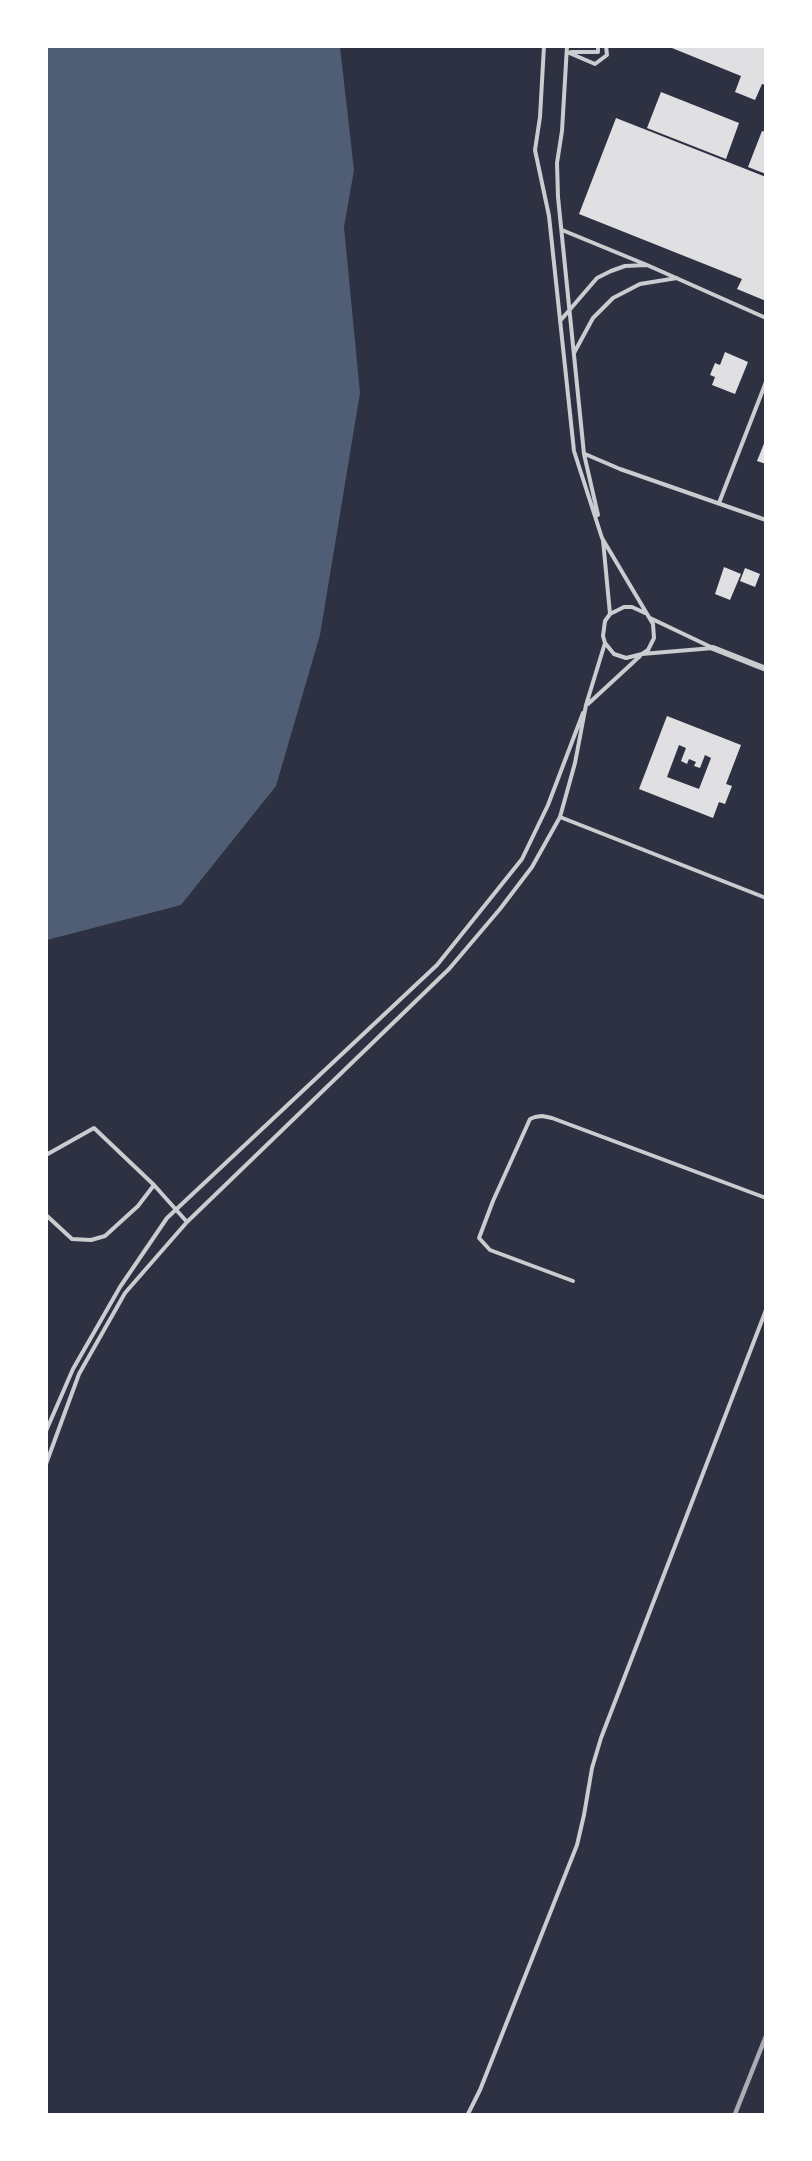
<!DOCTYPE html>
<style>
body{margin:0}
#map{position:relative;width:812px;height:2161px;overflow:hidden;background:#2d3142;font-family:Mulish,sans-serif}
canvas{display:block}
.frame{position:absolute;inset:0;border:48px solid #fff;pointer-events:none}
</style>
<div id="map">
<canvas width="812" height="2161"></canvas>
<div class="frame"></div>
</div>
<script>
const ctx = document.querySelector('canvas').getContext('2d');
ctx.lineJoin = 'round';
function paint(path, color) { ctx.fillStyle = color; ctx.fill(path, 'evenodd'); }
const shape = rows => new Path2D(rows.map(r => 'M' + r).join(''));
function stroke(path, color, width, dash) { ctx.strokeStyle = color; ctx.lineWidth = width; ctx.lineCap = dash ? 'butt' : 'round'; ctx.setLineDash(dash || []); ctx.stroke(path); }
paint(shape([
 [47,46,340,47,354,170,344,227,360,393,320,635,276,786,181,905,47,940]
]), '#4f5d75');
paint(shape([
 [667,46,766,46,766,85,762,84,755,100,735,92,741,76],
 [661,92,739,123,726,159,647,128],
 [616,118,766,177,766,301,737,289,742,279,579,214],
 [762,131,766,132,766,174,748,167],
 [725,352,748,362,735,394,712,385,715,377,710,375,715,363,720,365],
 [765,441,766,441,766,464,757,461],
 [724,567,741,574,730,600,715,594],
 [745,568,760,574,755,587,740,581],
 [667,716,741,745,726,784,732,786,725,804,719,802,713,818,639,789],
 [679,745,686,748,681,761,687,764,689,759,696,762,694,766,700,768,705,755,711,758,699,789,667,777]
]), '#e0e0e3');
stroke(shape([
 [544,46,540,117,535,150,549,216,574,451,602,538,653,624,654,638,648,650,642,654],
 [567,46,562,131,557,163,558,197,584,454,598,515],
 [567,52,595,64,607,55,606,46],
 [571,52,598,52,598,46],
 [562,230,647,265],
 [560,321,597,278,611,271,625,266,647,265,766,318],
 [574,353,593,318,613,298,640,284,677,278],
 [585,454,620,469,766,520],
 [719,503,766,382],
 [603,540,610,614],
 [645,613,632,607,624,607,610,614,605,621,603,636,605,643,614,654,626,658,642,654,713,648],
 [650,618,713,648],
 [588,704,640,656],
 [560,817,766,898],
 [46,1155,94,1128,154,1185,187,1222],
 [46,1215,72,1239,91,1240,105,1236,138,1206,154,1185],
 [573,1281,490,1250,479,1238,493,1201,530,1119,535,1117,542,1116,552,1118,766,1198],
 [46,1431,73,1369,120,1287,167,1218,437,965,522,859,548,805,583,713],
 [46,1464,79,1374,125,1293,187,1222,449,969,500,909,532,867,560,817,575,763,586,705,605,643],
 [468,2114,480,2090,577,1845,584,1815,592,1768,601,1738,766,1310]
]), '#caccd0', 4);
stroke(shape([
 [713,648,766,669]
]), '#caccd0', 6);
stroke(shape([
 [735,2114,766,2036]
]), '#abadb3', 4.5);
</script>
